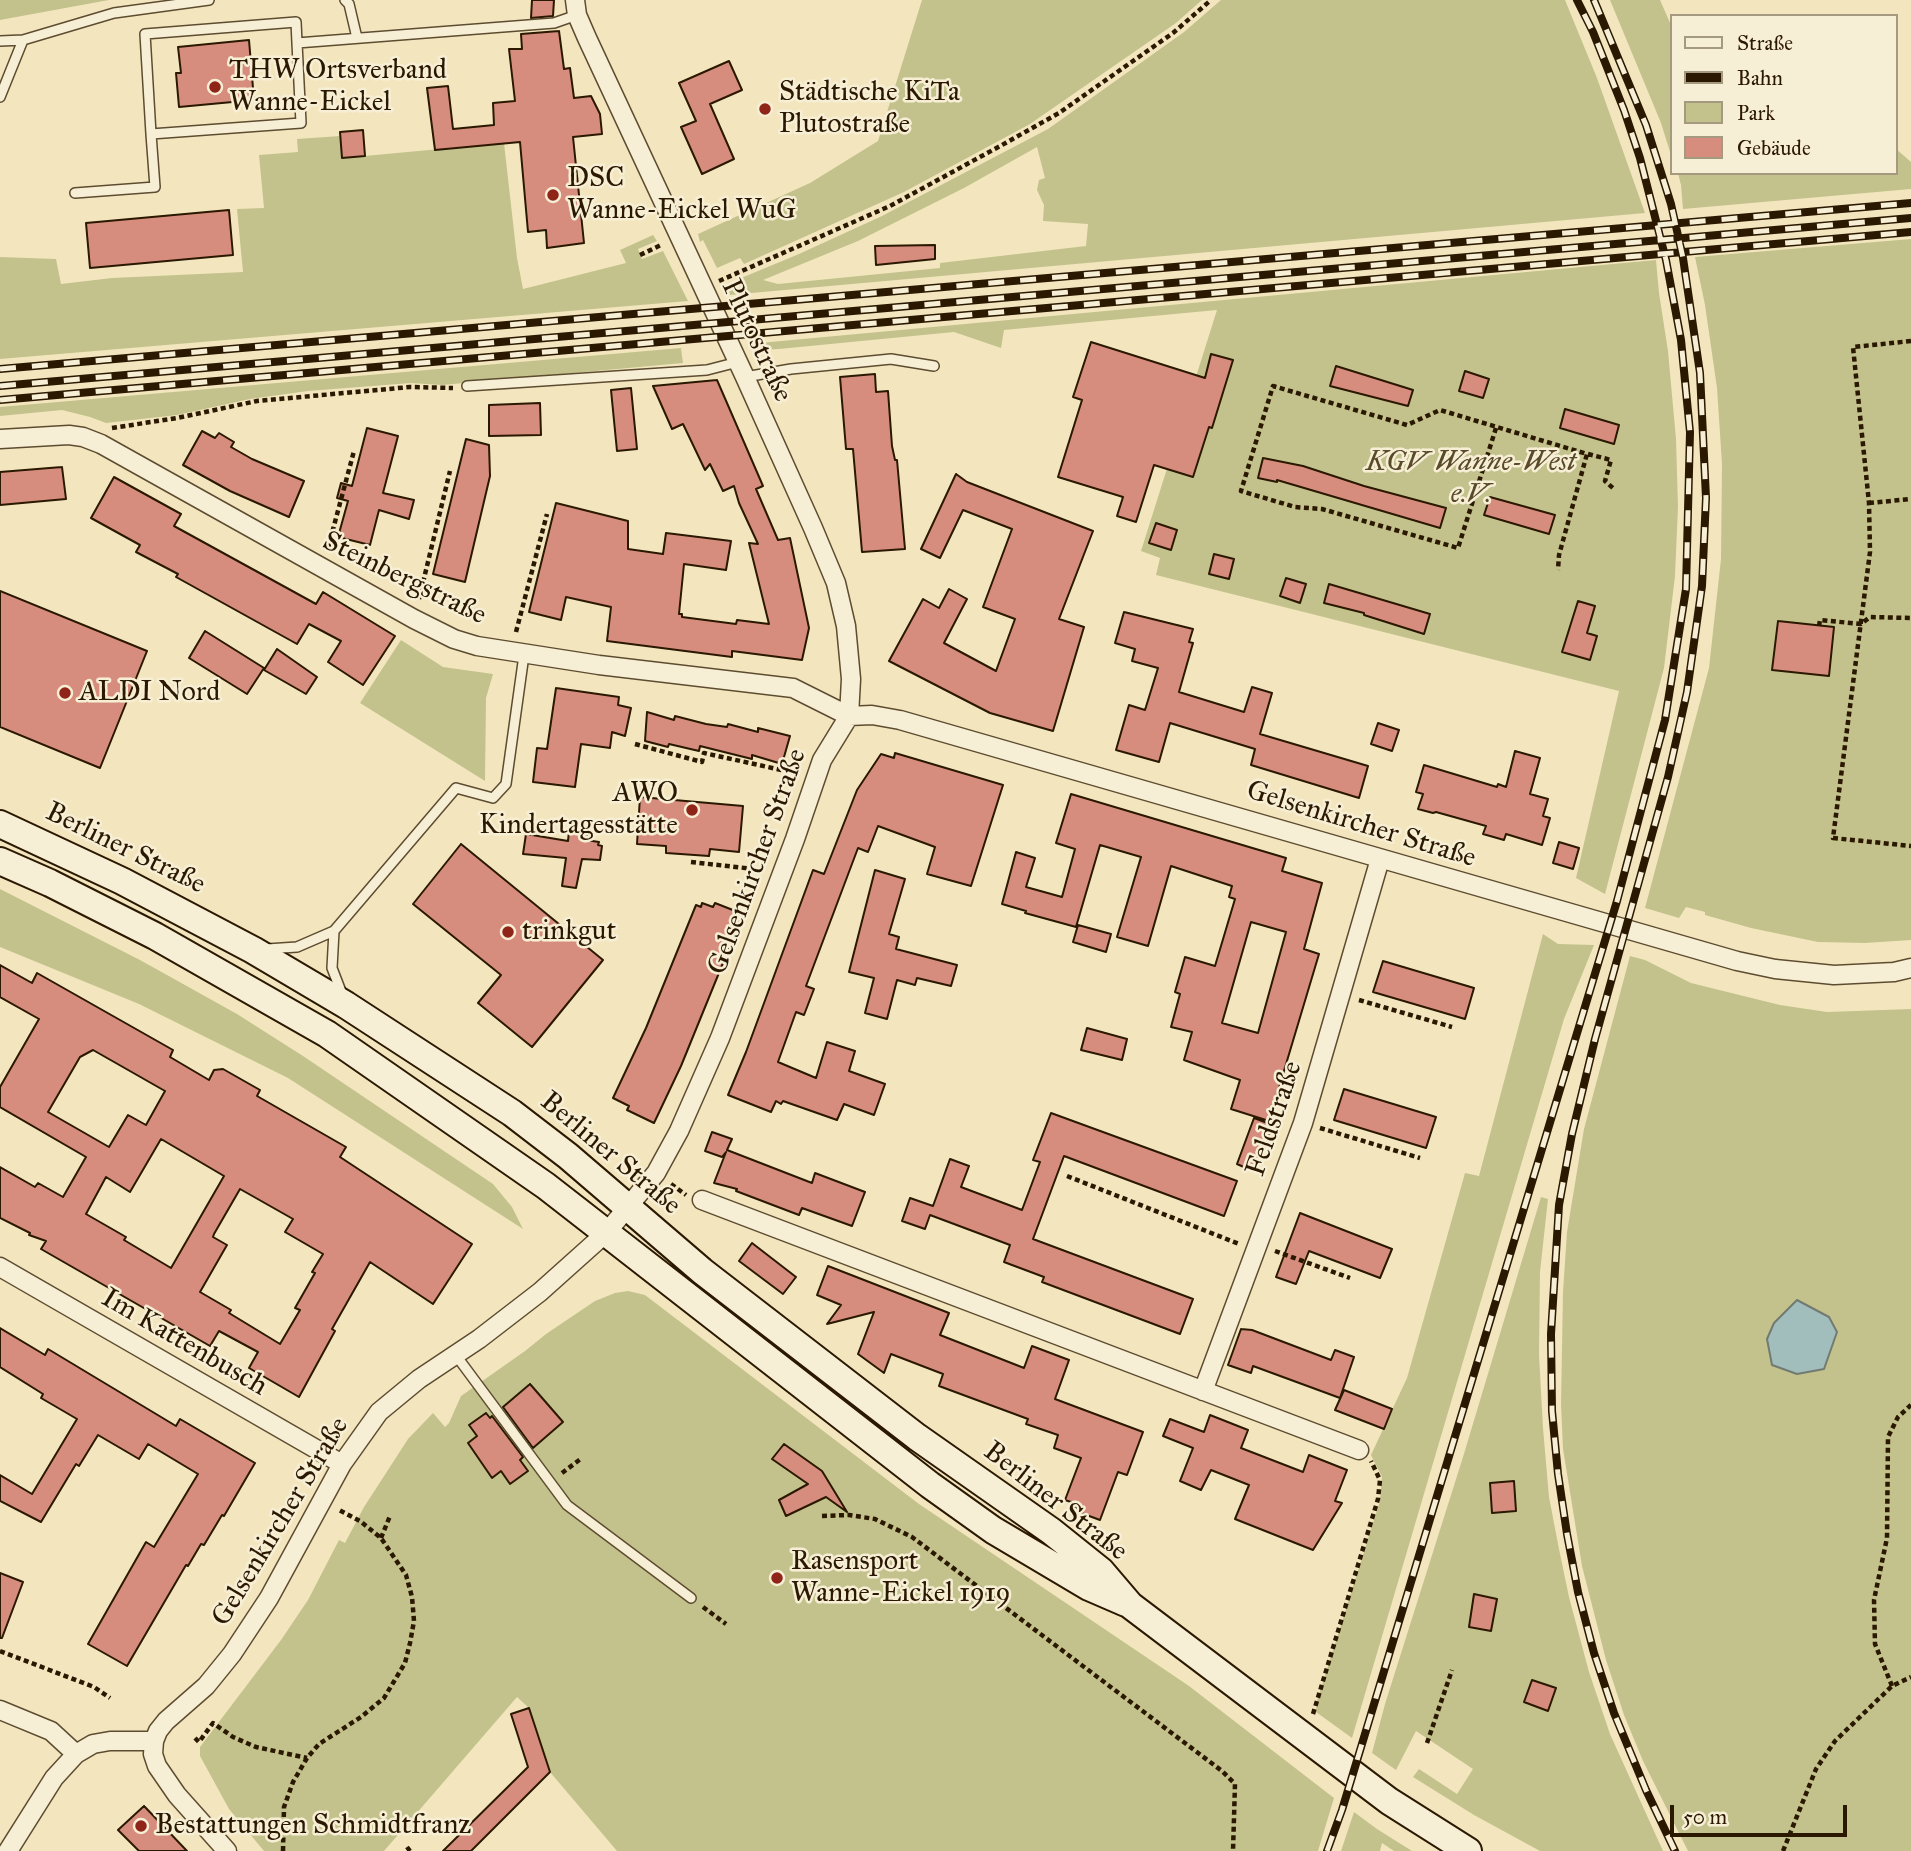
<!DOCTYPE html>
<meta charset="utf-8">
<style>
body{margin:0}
#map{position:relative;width:1911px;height:1851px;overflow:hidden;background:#f3e6be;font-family:"IM FELL Great Primer",serif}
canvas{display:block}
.legend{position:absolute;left:1670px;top:14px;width:228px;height:161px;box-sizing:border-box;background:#f7efd5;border:2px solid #a59980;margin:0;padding:9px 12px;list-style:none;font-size:21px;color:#2b1800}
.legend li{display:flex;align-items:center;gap:14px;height:35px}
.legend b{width:35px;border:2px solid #a59980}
.scale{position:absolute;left:1670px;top:1805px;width:177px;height:32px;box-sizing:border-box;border:4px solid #2b1800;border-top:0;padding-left:9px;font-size:21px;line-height:24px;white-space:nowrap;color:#2b1800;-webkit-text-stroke:5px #f7efd5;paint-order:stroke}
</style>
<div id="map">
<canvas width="1911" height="1851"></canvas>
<ul class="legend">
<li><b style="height:9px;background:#f7efd5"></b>Straße</li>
<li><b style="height:9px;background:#2b1800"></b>Bahn</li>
<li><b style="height:19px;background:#c3c28c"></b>Park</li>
<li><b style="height:19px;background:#d78d7d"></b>Gebäude</li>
</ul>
<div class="scale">50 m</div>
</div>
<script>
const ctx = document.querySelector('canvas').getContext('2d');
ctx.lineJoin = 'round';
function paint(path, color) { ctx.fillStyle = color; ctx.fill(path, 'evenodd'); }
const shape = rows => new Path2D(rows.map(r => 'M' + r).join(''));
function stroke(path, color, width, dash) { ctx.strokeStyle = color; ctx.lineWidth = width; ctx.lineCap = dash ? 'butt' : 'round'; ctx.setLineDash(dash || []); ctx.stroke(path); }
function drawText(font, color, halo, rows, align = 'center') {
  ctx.font = font + ' "IM FELL Great Primer",serif'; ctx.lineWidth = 5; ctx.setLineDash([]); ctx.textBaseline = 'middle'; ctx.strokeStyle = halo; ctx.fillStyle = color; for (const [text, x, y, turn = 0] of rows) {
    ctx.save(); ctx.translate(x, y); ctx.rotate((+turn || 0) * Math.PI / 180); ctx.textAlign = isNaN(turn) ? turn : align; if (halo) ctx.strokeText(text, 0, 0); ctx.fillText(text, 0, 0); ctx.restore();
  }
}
paint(shape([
 [0,0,109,0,0,20],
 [922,0,1202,0,1176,23,1030,124,904,192,744,264,740,258,717,268,703,240,700,242,698,234,810,183,878,141],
 [1221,0,1565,0,1597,78,1645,213,729,295,728,289,734,281,799,254,882,216,1048,129,1184,32],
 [1037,147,1045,178,1039,180,1037,190,1044,205,1043,221,1088,224,1086,246,940,263,940,268,778,284,763,280,858,241,964,188],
 [1610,0,1660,0,1671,25,1671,155,1661,123],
 [340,136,343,158,504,143,517,258,523,289,626,263,620,250,653,235,657,241,638,249,642,259,663,251,688,301,0,359,0,257,56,259,61,284,112,278,243,272,237,209,264,208,259,155,298,152,297,139],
 [1895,148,1911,162,1911,189,1683,209,1681,185,1678,173,1895,173],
 [1911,239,1911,940,1865,943,1818,942,1751,928,1705,915,1705,912,1686,907,1679,918,1645,908,1709,668,1721,559,1722,464,1717,388,1705,305,1695,257],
 [1656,260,1659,293,1668,351,1676,439,1678,507,1675,576,1664,668,1605,894,1576,878,1619,691,1156,575,1160,558,1141,551,1217,310,1004,330,1001,348,954,332,779,349,754,350,749,344],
 [681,348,683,363,442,385,411,383,308,391,250,399,177,415,106,423,90,417,62,410,0,416,0,407],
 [401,640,443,667,493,674,486,698,485,781,360,703],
 [0,889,140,960,237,1014,303,1056,493,1184,512,1207,523,1229,288,1078,139,1004,0,947],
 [1543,934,1558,944,1594,945,1564,1019,1352,1738,1316,1712,1317,1701,1380,1501,1382,1477,1371,1455,1407,1378,1465,1173,1479,1176],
 [1630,956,1645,960,1691,983,1780,1005,1827,1012,1911,1009,1911,1851,1688,1851,1643,1761,1624,1715,1606,1660,1582,1566,1563,1449,1561,1404,1563,1292,1567,1232,1584,1129],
 [1541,1197,1548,1199,1540,1272,1539,1355,1543,1428,1549,1497,1559,1549,1569,1597,1589,1672,1610,1734,1663,1851,1540,1851,1474,1815,1413,1777,1419,1769,1457,1794,1473,1769,1416,1731,1396,1770,1372,1753,1385,1704,1463,1457],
 [628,1291,645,1295,919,1504,1189,1686,1334,1798,1318,1851,617,1851,550,1772,529,1708,517,1697,384,1851,264,1851,229,1809,200,1756,200,1747,281,1640,308,1600,339,1540,345,1543,364,1507,408,1439,433,1413,445,1427,449,1423,461,1396,525,1351,546,1334,595,1301,615,1293],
 [1354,1812,1377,1829,1412,1851,1394,1851,1382,1843,1380,1851,1341,1851]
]), '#c3c28c');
const water = shape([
 [1797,1300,1829,1317,1837,1332,1824,1369,1797,1374,1772,1365,1767,1339,1774,1323,1797,1300]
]);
paint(water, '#a1bdbc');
stroke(water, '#727b71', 2);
const building = shape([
 [532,0,554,0,553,16,531,18,532,0],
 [559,31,564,69,570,68,574,98,591,96,600,114,602,134,573,137,584,243,547,248,546,230,528,232,520,142,435,150,427,88,448,86,453,129,494,125,493,103,515,101,509,49,522,49,521,34,559,31],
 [249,40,254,100,179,107,176,73,181,73,178,47,249,40],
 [729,61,742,90,710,104,734,159,702,174,681,127,696,121,679,83,729,61],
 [363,130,365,156,342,158,340,132,363,130],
 [229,210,233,255,90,268,86,223,229,210],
 [935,245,935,259,876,265,875,246,935,245],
 [1091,342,1205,378,1211,354,1233,360,1212,428,1209,427,1193,477,1154,465,1136,522,1117,516,1123,497,1058,477,1082,400,1073,397,1091,342],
 [1336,366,1413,390,1408,406,1330,386,1336,366],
 [1465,371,1489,379,1483,398,1459,391,1465,371],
 [875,374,876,392,888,391,892,446,895,460,897,460,905,549,862,552,853,449,846,449,840,377,875,374],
 [717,380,763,486,756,489,778,540,790,538,809,628,802,660,732,651,732,657,607,641,611,607,566,597,561,620,529,612,556,503,628,521,628,549,663,554,666,533,731,541,726,570,684,564,679,614,682,614,682,617,736,624,737,620,769,624,749,543,758,544,739,503,734,486,723,491,710,464,705,470,683,424,672,429,653,386,717,380],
 [631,388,637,449,617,451,611,390,631,388],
 [540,403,541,435,489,436,489,405,540,403],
 [1565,409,1619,425,1614,444,1560,428,1565,409],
 [367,428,398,436,383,493,414,500,409,519,379,510,370,545,338,537,348,501,337,498,341,483,352,486,367,428],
 [202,431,215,438,219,433,234,442,231,447,252,459,304,481,289,517,230,491,183,465,202,431],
 [466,439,489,445,490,476,465,582,433,574,466,439],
 [1263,458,1303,466,1364,486,1446,508,1440,528,1277,480,1277,482,1258,478,1263,458],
 [62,467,66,499,0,505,0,472,62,467],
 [956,474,967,482,1093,531,1059,619,1084,627,1053,731,990,713,889,661,923,599,939,608,949,589,967,599,944,643,996,671,1015,619,983,607,1012,529,963,510,940,558,921,549,956,474],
 [114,477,181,514,174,526,316,604,323,592,395,636,363,685,328,662,341,641,309,624,297,644,176,577,178,574,136,552,140,545,91,518,114,477],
 [1490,497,1555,515,1549,534,1484,515,1490,497],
 [1156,523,1177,530,1171,550,1149,543,1156,523],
 [1214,554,1234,559,1229,579,1209,574,1214,554],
 [1286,578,1306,584,1300,603,1280,596,1286,578],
 [1329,584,1430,614,1424,634,1364,615,1364,613,1324,603,1329,584],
 [0,591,147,651,100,768,0,727,0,591],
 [1578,601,1595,606,1587,633,1597,636,1590,660,1562,652,1578,601],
 [1124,612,1193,629,1189,642,1193,643,1179,692,1244,712,1252,687,1272,693,1260,734,1368,766,1359,798,1251,765,1255,749,1170,723,1159,762,1116,750,1129,705,1145,710,1158,668,1132,661,1135,649,1115,643,1124,612],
 [1778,621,1834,627,1829,676,1772,670,1778,621],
 [205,631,264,668,247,694,189,658,205,631],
 [277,649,317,677,306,694,264,670,277,649],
 [556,688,619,697,618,705,631,708,625,736,612,732,610,748,581,744,575,787,533,782,537,748,547,749,556,688],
 [647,712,674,720,675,716,706,724,727,727,728,724,758,732,758,728,790,736,782,764,752,755,752,759,700,746,699,751,669,744,668,747,645,741,647,712],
 [1378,723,1399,730,1392,751,1371,744,1378,723],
 [1515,751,1540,758,1530,794,1548,799,1543,816,1550,818,1542,845,1506,834,1504,840,1483,834,1486,826,1436,812,1433,813,1418,809,1423,794,1416,792,1424,765,1497,787,1498,784,1506,787,1515,751],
 [895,753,1003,785,971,886,927,874,935,847,878,826,868,852,858,848,806,986,814,989,804,1015,796,1012,778,1062,816,1078,827,1042,855,1051,849,1071,885,1084,874,1115,844,1104,837,1120,783,1101,781,1104,776,1101,771,1112,728,1095,746,1052,813,870,824,874,857,790,881,754,894,758,895,753],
 [1071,794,1286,858,1282,871,1322,883,1304,949,1319,954,1269,1121,1231,1109,1240,1080,1184,1060,1192,1032,1171,1027,1180,994,1175,992,1185,957,1215,966,1235,899,1229,897,1232,886,1171,866,1148,946,1117,937,1141,857,1100,845,1076,927,1025,913,1026,911,1002,904,1016,852,1035,858,1026,887,1062,897,1075,849,1056,843,1071,794],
 [1251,922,1286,932,1258,1033,1222,1023,1251,922],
 [640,797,743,806,739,852,710,849,709,856,666,853,666,846,637,844,640,797],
 [569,831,588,834,586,840,599,842,598,845,602,846,600,860,582,859,576,888,562,886,566,858,523,854,526,834,568,841,569,831],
 [1559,842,1579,848,1573,869,1553,863,1559,842],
 [461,844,603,960,532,1047,478,1003,501,975,413,904,461,844],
 [875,870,905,879,889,934,899,937,896,949,957,965,951,986,917,978,915,985,897,980,887,1019,865,1013,874,978,849,972,875,870],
 [702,903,713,907,715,903,743,914,681,1066,654,1123,627,1110,629,1106,613,1098,646,1028,696,905,701,907,702,903],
 [1078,925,1111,934,1106,952,1073,942,1078,925],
 [1383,961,1474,988,1465,1019,1373,992,1383,961],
 [0,965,32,983,37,973,173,1050,170,1057,209,1080,214,1070,223,1069,260,1090,257,1096,346,1147,340,1157,472,1244,433,1304,370,1262,332,1329,335,1331,299,1397,249,1368,258,1352,219,1331,210,1346,41,1249,46,1241,29,1235,30,1233,0,1218,0,1167,35,1187,38,1183,63,1197,86,1157,0,1107,0,1087,39,1019,0,997,0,965],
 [93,1050,165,1091,146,1125,128,1115,109,1147,48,1112,80,1057,93,1050],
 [161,1139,224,1176,171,1268,124,1240,126,1237,86,1214,106,1177,130,1192,161,1139],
 [240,1189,293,1219,285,1232,323,1254,312,1272,315,1273,295,1308,300,1310,280,1344,229,1313,231,1310,200,1292,227,1245,213,1237,214,1234,240,1189],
 [1087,1028,1127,1039,1122,1060,1081,1050,1087,1028],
 [1344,1089,1436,1117,1426,1148,1334,1120,1344,1089],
 [1051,1113,1237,1181,1224,1216,1064,1156,1033,1239,1193,1299,1180,1334,1042,1282,1044,1277,1004,1262,1010,1245,930,1215,925,1229,902,1221,910,1198,933,1206,950,1159,969,1166,961,1187,1022,1210,1040,1162,1033,1160,1051,1113],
 [1254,1118,1273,1125,1255,1172,1237,1164,1254,1118],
 [712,1132,732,1139,727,1150,812,1183,815,1173,865,1192,852,1226,802,1208,799,1215,736,1191,737,1189,714,1183,726,1152,722,1157,705,1151,712,1132],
 [1300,1213,1392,1249,1380,1278,1309,1251,1296,1284,1276,1277,1300,1213],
 [752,1243,796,1277,783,1294,739,1261,752,1243],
 [828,1266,949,1313,940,1335,1024,1368,1032,1346,1069,1360,1055,1399,1143,1432,1127,1475,1118,1472,1100,1520,1081,1513,1082,1510,1073,1506,1074,1503,1065,1500,1081,1458,1054,1448,1058,1435,1026,1424,1028,1419,939,1386,943,1374,891,1354,884,1373,858,1354,874,1312,827,1324,841,1305,817,1295,828,1266],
 [0,1328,45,1355,48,1349,176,1426,180,1419,255,1463,224,1516,222,1515,204,1545,201,1544,188,1566,186,1565,127,1666,88,1644,146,1542,154,1547,198,1474,148,1444,139,1459,98,1435,79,1466,76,1464,41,1522,0,1501,0,1475,32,1494,77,1419,41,1398,43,1394,0,1367,0,1328],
 [1241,1329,1252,1330,1331,1360,1335,1350,1354,1357,1340,1398,1253,1366,1251,1373,1228,1365,1241,1329],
 [530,1384,563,1422,533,1448,503,1407,530,1384],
 [1344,1390,1392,1409,1384,1429,1335,1410,1344,1390],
 [486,1413,490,1418,492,1416,523,1457,520,1460,528,1471,510,1484,501,1471,492,1478,468,1443,477,1436,469,1425,486,1413],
 [1210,1415,1248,1430,1241,1448,1303,1472,1309,1455,1347,1470,1335,1501,1342,1503,1313,1550,1235,1519,1249,1485,1211,1470,1201,1490,1180,1481,1193,1448,1163,1436,1170,1419,1204,1432,1210,1415],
 [784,1444,822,1471,847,1512,826,1497,786,1516,779,1500,808,1484,772,1459,784,1444],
 [1514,1481,1516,1511,1492,1513,1490,1483,1514,1481],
 [0,1573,23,1582,2,1638,0,1638,0,1573],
 [1474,1594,1497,1599,1491,1631,1469,1627,1474,1594],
 [1532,1680,1556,1688,1548,1711,1524,1702,1532,1680],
 [529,1708,550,1772,471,1851,443,1851,528,1767,511,1714,529,1708],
 [144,1806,187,1851,139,1851,118,1830,144,1806]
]);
paint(building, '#d78d7d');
stroke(building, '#2b1800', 2);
const service = shape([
 [345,0,349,4,357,38],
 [0,41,23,40,114,13,209,0],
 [297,43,296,22,145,34,151,134,301,123,297,43,554,23,577,15],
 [0,97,23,40],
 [75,193,155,187,151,134],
 [745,377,791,369,891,359,934,366],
 [467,386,707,370,738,362],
 [334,931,332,968,342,994],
 [267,949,297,947,334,931,456,788,493,798,506,784,524,655],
 [455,1354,567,1505,691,1598]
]);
const minor = shape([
 [575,0,577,15,587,38,745,377,813,528,836,583,846,626,851,679,849,716],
 [0,439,69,435,83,437,101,444,414,619,454,639,477,646,599,665,793,688,849,716,872,715,900,720,1737,961,1775,969,1834,975,1894,972,1911,968],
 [702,1200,1359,1450],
 [0,1267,342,1464],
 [1203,1391,1303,1123,1380,859],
 [0,1710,51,1731,76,1754],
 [8,1851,54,1778,76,1754,93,1744,110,1741,154,1741],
 [227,1851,177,1795,157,1766,153,1754,154,1741,158,1731,166,1721,206,1686,232,1654,269,1598,342,1464,379,1412,419,1379,479,1339,540,1292,607,1232,656,1173,679,1131,720,1038,795,839,822,760,849,716]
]);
const secondary = shape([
 [0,824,122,881,253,950,346,1005,512,1113,568,1156,702,1271,917,1437,1051,1531,1101,1571,1130,1605,1389,1801,1468,1851],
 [0,861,50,883,155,936,327,1034,546,1186,930,1485,993,1530,1089,1587,1126,1603]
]);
stroke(service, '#5d4c30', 12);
stroke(minor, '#5d4c30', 21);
stroke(secondary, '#2b1800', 30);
stroke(shape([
 [640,255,661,245],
 [719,281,890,206,1002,145,1059,113,1123,68,1173,33,1211,0],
 [1911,341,1853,347,1869,503,1870,552,1833,838,1911,846],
 [112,428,177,418,257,401,410,387,453,388],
 [1496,428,1458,548,1322,509,1295,507,1241,491,1273,386,1407,425,1440,410,1587,454,1559,555,1558,570],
 [1588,454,1611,460,1605,481,1614,489],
 [1869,503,1911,499],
 [328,548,354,451],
 [419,599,450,471],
 [1819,626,1820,620,1861,624,1870,617,1911,618],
 [516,632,547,514],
 [635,744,702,762,704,753,786,771],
 [691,862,763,870],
 [1359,1000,1452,1027],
 [1320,1128,1420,1158],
 [1067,1176,1239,1244],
 [671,1184,686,1195],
 [1275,1251,1350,1278],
 [562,1473,582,1458],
 [822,1516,849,1515,875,1519,912,1537,1222,1771,1235,1784,1233,1851],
 [381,1538,390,1516],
 [703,1607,726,1624],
 [0,1651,94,1687,110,1698],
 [1892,1686,1875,1644,1874,1600,1887,1538,1888,1437,1898,1417,1911,1405],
 [1313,1714,1378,1499,1380,1480,1371,1461],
 [195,1738,199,1742,213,1723,233,1737,256,1747,307,1758],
 [1427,1743,1452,1670],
 [407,1847,410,1851],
 [283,1851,284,1807,293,1782,307,1758,319,1744,361,1717,384,1698,405,1663,410,1643,414,1621,412,1597,406,1575,381,1538,360,1521,339,1510],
 [1783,1851,1816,1769,1835,1741,1892,1686,1911,1677]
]), '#2b1800', 4.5, [5, 3.5]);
stroke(service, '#f7efd5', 9);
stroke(minor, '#f7efd5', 18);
stroke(secondary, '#f7efd5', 26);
const rail = shape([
 [1594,0,1646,125,1671,204,1683,258,1700,373,1706,498,1702,586,1687,692,1668,777,1595,1039,1572,1134,1559,1205,1551,1334,1552,1411,1558,1474,1567,1534,1578,1592,1594,1653,1614,1713,1646,1790,1675,1851],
 [0,369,1911,203],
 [0,386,1911,218],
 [0,400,1911,232],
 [1327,1851,1342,1810,1617,901,1665,720,1686,589,1690,432,1681,340,1666,260,1640,158,1624,110,1593,32,1577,0]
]);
stroke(rail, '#2b1800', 8);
stroke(rail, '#f7efd5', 5, [16]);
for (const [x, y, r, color] of [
 [215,87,7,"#8f2418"],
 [765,109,7,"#8f2418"],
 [553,195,7,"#8f2418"],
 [65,693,7,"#8f2418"],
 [692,810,7,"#8f2418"],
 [508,932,7,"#8f2418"],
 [777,1578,7,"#8f2418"],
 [141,1826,7,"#8f2418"]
]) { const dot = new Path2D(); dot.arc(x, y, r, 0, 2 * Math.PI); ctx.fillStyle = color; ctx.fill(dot); stroke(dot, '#f7efd5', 2.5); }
drawText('28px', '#2b1800', '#f7efd5', [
 ["THW Ortsverband",229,71],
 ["Wanne-Eickel",229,103],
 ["Städtische KiTa",779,93],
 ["Plutostraße",779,125],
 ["DSC",567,179],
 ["Wanne-Eickel WuG",567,211],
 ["ALDI Nord",79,693],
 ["AWO",678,794,"right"],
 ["Kindertagesstätte",678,826,"right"],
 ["trinkgut",522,932],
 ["Rasensport",791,1562],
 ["Wanne-Eickel 1919",791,1594],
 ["Bestattungen Schmidtfranz",155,1826]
], 'left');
drawText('28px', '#2b1800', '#f7efd5', [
 ["Plutostraße",756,341,65],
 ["Steinbergstraße",404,579,26],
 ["Gelsenkircher Straße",1361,825,17],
 ["Berliner Straße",125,849,26],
 ["Gelsenkircher Straße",758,862,-70],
 ["Feldstraße",1275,1119,-71],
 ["Berliner Straße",610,1154,40],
 ["Im Kattenbusch",184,1343,30],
 ["Berliner Straße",1055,1502,38],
 ["Gelsenkircher Straße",281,1522,-59]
]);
drawText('italic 28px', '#594b2a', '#f7efd5', [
 ["KGV Wanne-West",1471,463],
 ["e.V.",1471,495]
]);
</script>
